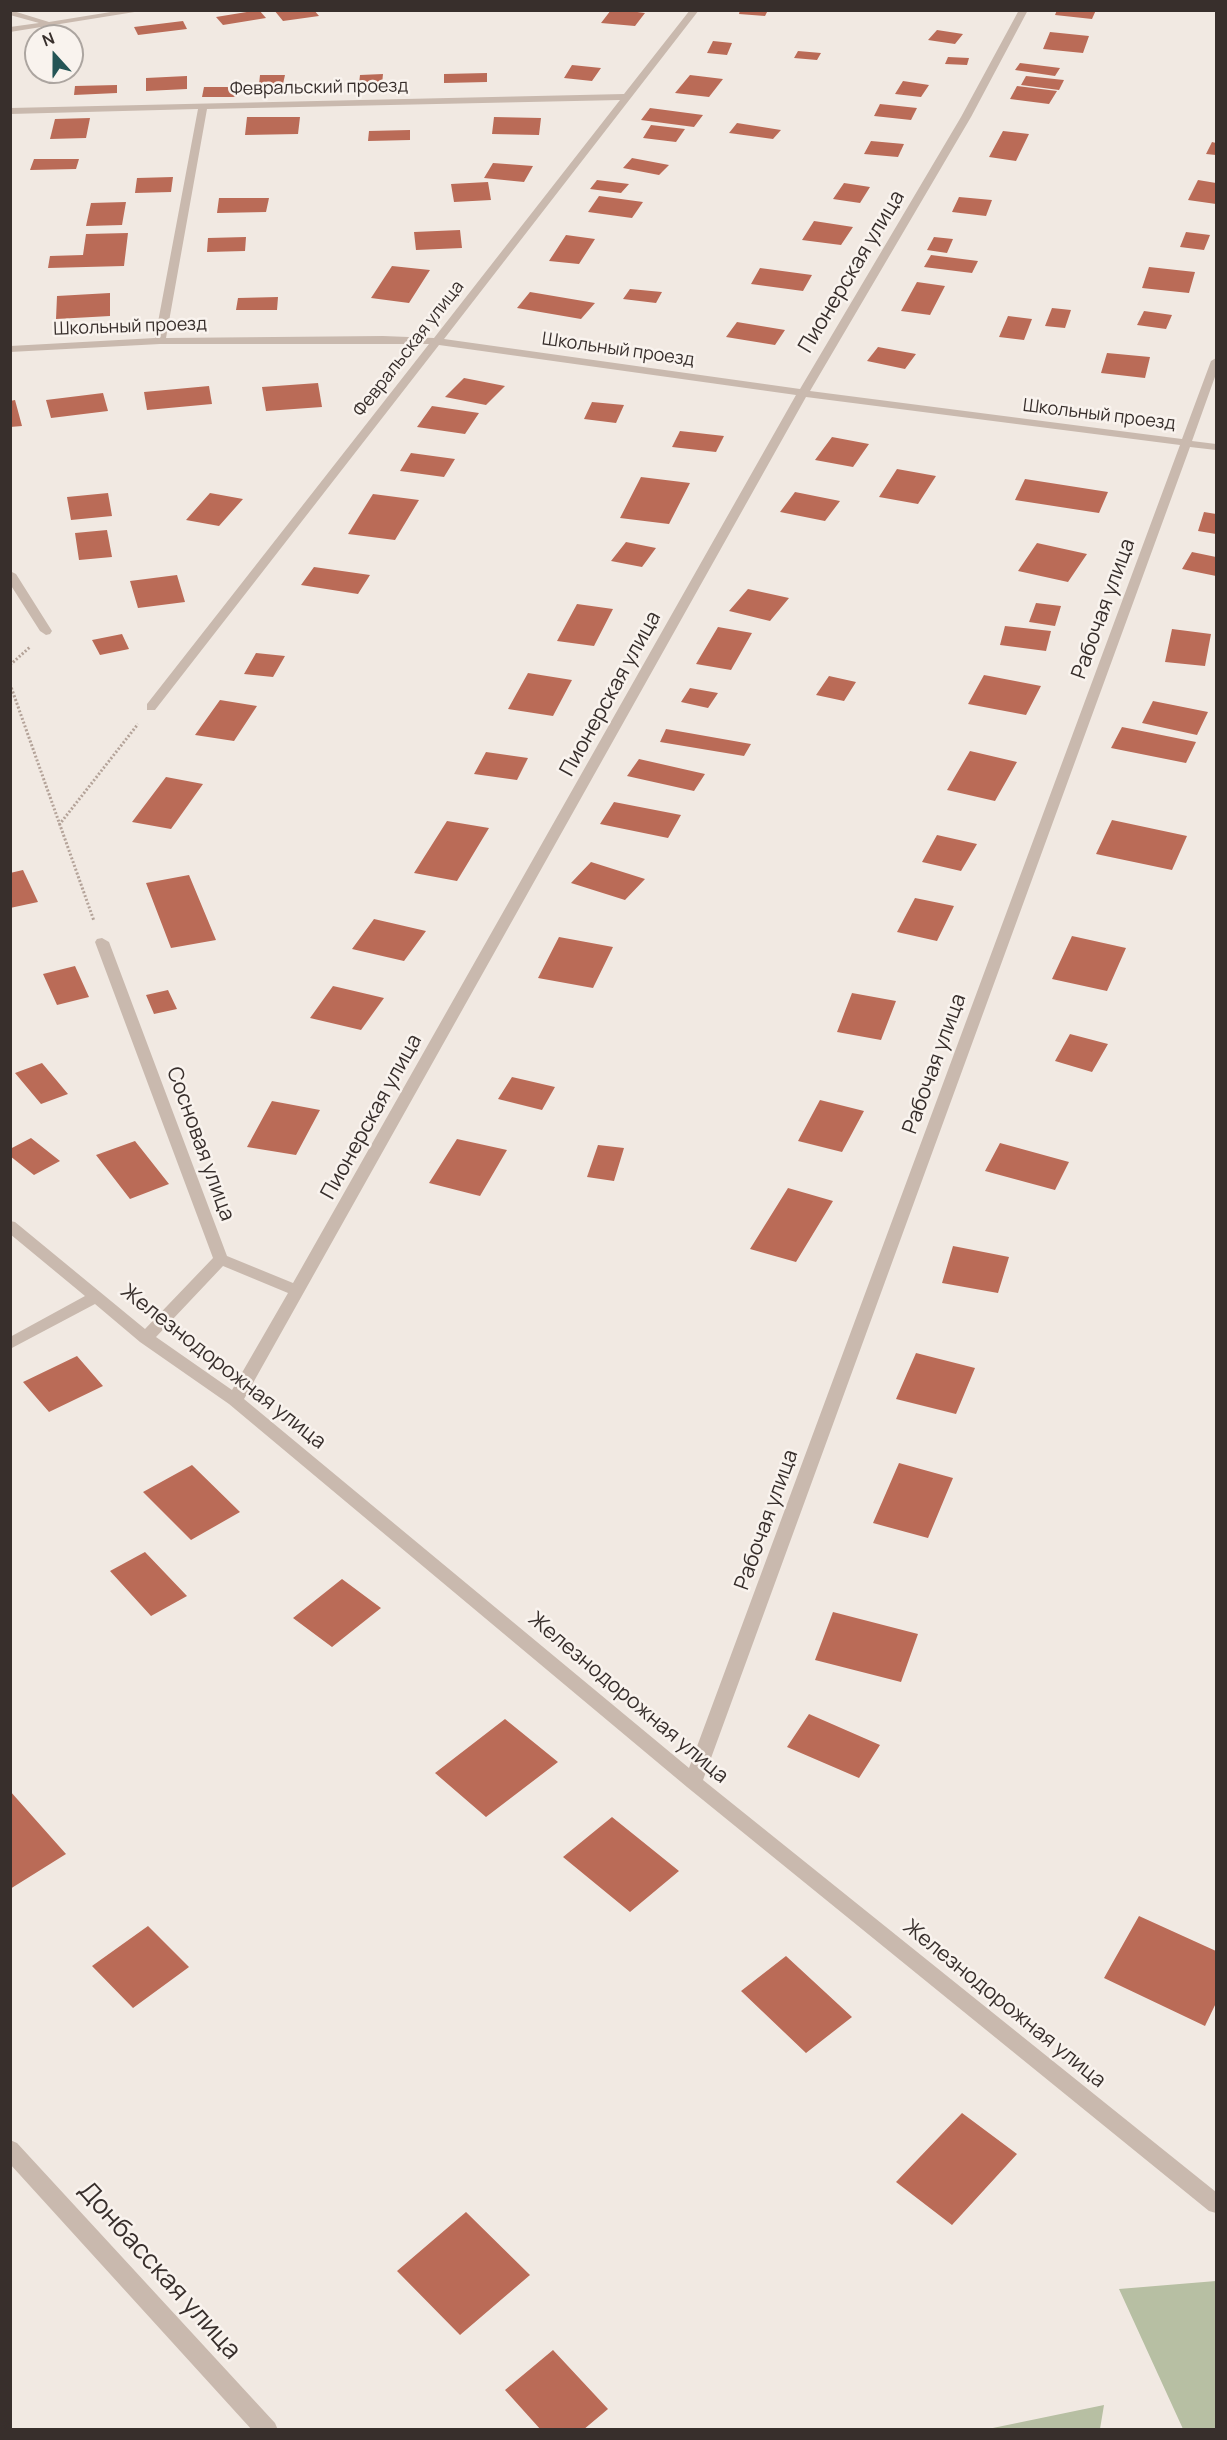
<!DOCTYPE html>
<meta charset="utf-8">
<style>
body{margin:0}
#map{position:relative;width:1227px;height:2440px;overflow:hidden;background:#f1e9e2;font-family:Manrope,sans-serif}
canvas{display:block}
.frame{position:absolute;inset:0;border:12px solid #382f2c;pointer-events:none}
.north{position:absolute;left:24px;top:24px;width:60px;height:60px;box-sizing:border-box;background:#f9f3ee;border:2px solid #aca5a0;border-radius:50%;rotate:339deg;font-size:16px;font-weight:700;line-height:24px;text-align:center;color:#382f2c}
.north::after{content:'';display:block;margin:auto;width:21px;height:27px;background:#255556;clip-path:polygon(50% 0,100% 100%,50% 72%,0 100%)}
</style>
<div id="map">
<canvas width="1227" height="2440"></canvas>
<div class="frame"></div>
<div class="north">N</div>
</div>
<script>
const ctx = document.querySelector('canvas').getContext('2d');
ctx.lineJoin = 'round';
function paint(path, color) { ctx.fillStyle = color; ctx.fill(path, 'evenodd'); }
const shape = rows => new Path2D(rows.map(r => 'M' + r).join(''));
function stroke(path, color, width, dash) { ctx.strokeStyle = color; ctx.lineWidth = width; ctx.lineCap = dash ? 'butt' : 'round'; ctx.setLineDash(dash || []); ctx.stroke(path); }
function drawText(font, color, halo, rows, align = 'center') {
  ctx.font = font + ' Manrope,sans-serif'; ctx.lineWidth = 5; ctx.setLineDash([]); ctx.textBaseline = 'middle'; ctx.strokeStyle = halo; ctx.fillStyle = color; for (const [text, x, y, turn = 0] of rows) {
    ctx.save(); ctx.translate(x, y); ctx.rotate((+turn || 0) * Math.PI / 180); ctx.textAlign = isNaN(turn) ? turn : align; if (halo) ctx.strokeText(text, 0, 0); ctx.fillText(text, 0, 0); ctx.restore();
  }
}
paint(shape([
 [1216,2281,1216,2429,1183,2429,1119,2289],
 [1104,2405,1100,2429,988,2429]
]), '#b7bfa3');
paint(shape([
 [259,10,266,18,223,25,216,17],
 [274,10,314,10,319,16,283,21],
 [611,10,622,10,645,13,635,26,601,23],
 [740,10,768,10,765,16,739,14],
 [1057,10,1096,10,1092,19,1055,15],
 [183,21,187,29,138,35,134,27],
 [937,30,963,34,955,44,928,40],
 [1050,32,1089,36,1083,53,1043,49],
 [713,41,732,43,727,55,707,53],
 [798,51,821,53,817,60,794,58],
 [948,57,969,58,967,65,945,64],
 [1020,63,1060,68,1055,76,1015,70],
 [572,65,601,68,592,81,564,78],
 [487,73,487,82,444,83,444,74],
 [383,74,382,84,359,84,360,75],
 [260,75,285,75,283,84,259,85],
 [690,75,723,79,709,97,675,93],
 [187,76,187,89,146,91,146,78],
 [1026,76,1064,80,1059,90,1021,85],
 [903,81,929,85,921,97,895,94],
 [117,85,117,93,74,95,75,86],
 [1017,86,1057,91,1049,104,1010,99],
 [204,87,238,87,237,97,202,97],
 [880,104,917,108,911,120,874,116],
 [650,108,703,115,694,127,641,120],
 [247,117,300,117,298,134,245,135],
 [494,117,541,118,539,135,492,134],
 [90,118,86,138,50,139,55,119],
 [737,123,781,130,773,139,729,133],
 [651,125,685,129,676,142,643,138],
 [410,130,410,140,368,141,369,131],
 [1003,131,1029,134,1016,161,989,157],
 [871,141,904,144,898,157,864,154],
 [1212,142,1216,143,1216,155,1206,154],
 [632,158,669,165,659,175,623,168],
 [34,159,79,159,76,169,30,170],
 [493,163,533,166,524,182,484,178],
 [173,177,171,192,135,193,137,178],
 [597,180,629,184,621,193,590,189],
 [1198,180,1216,183,1216,204,1188,200],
 [488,182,491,200,454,202,451,184],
 [844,183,870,187,860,203,833,199],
 [599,196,643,202,632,218,588,212],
 [959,197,992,200,986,216,952,212],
 [219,198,269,198,266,212,217,213],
 [126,202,122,225,86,226,91,203],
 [814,221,853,227,841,245,802,240],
 [460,230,462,248,416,250,414,232],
 [1186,232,1210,235,1204,250,1180,247],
 [128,233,124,266,48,268,50,256,83,255,86,234],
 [566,235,595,239,579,264,549,261],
 [246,237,245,251,207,252,208,238],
 [934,237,953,239,947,253,927,250],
 [931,255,978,261,972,273,924,267],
 [392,266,430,270,409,303,371,298],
 [1149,267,1195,272,1189,293,1142,288],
 [760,268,812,275,803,291,751,284],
 [917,282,945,286,930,315,901,311],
 [630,289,662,292,656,303,623,299],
 [530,292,595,303,581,319,517,308],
 [110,293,110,316,56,319,57,296],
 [278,297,277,310,236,310,238,298],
 [1052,308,1071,310,1065,328,1045,326],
 [1144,311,1172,315,1166,329,1137,325],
 [1008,316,1032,319,1024,340,999,337],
 [737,322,785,330,775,345,726,337],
 [878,347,916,354,905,369,867,361],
 [1107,353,1150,357,1145,378,1101,373],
 [464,378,505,386,486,405,445,397],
 [318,383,322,407,266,411,262,387],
 [209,386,212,404,147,410,144,392],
 [103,393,108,411,51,418,46,400],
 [15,400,22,426,10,427,10,401],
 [592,402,624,405,616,423,584,419],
 [432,406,479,413,465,434,417,427],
 [680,431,724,436,716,452,672,447],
 [832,437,869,444,853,467,815,460],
 [411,453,455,459,444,477,400,471],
 [897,469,936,476,918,504,879,497],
 [641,477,690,483,669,524,620,518],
 [1025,479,1108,492,1099,513,1015,500],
 [795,492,840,501,825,521,780,512],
 [108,493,112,516,71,520,67,497],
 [210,493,243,499,219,526,186,520],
 [373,494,419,500,395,540,348,534],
 [1204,512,1216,514,1216,534,1198,531],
 [107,530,112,557,79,560,75,533],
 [626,542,656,548,642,567,611,561],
 [1037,543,1087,554,1068,582,1018,571],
 [1192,552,1216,557,1216,576,1182,569],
 [314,567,370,575,358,594,301,585],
 [177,575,185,602,138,608,130,581],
 [748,589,789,598,770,621,729,611],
 [1036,603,1061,606,1055,626,1029,622],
 [577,604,613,609,594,646,557,641],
 [1005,626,1051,631,1046,651,1000,645],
 [718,627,752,633,731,670,696,664],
 [1172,629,1211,634,1205,666,1165,662],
 [122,634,129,649,100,655,92,640],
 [256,653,285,656,273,677,244,674],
 [528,673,572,680,553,716,508,709],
 [984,675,1041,686,1026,715,968,704],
 [829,676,856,682,844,701,816,695],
 [690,688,718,693,708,708,681,702],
 [220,700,257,706,234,741,195,735],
 [1153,701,1208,712,1197,735,1142,723],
 [1122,727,1196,742,1186,763,1111,748],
 [666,729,751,744,744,756,660,742],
 [970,751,1017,762,995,801,947,790],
 [486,752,528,758,517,780,474,774],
 [639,759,705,774,694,791,627,776],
 [166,777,203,784,171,829,132,822],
 [614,802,681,815,668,838,600,824],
 [1112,820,1187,836,1172,870,1096,854],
 [447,821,489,828,457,881,414,873],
 [937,835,977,844,961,871,922,862],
 [591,862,645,879,625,900,571,883],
 [23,870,38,902,10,908,10,873],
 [189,875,216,940,171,948,146,883],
 [915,898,954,906,937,941,897,932],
 [374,919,426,931,404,961,352,949],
 [1072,936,1126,948,1107,991,1052,979],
 [559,937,613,947,593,988,538,978],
 [75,966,89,997,57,1005,43,974],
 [333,986,384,998,361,1030,310,1018],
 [168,990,177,1009,154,1014,146,995],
 [852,993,896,1001,881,1040,837,1032],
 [1070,1034,1108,1044,1092,1072,1055,1061],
 [42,1063,68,1094,41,1104,15,1073],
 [512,1077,555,1087,542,1110,498,1099],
 [820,1100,864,1111,842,1152,798,1141],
 [272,1101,320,1110,296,1155,247,1147],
 [31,1138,60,1161,34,1175,10,1156,10,1149],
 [457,1139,507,1150,480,1196,429,1183],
 [135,1141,169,1184,130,1199,96,1155],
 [1000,1143,1069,1162,1055,1190,985,1171],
 [598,1145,624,1148,614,1181,587,1177],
 [788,1188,833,1201,796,1262,750,1249],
 [953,1246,1009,1257,998,1293,942,1283],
 [916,1353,975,1368,956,1414,896,1399],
 [77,1356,103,1386,49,1412,23,1382],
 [899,1463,953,1478,928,1538,873,1523],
 [192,1465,240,1512,191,1540,143,1492],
 [145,1552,187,1596,151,1616,110,1571],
 [342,1579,381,1608,332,1647,293,1618],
 [833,1612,918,1634,901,1682,815,1660],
 [809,1714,880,1745,859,1778,787,1747],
 [505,1719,558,1762,486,1817,435,1773],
 [10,1791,66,1854,10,1889],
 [612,1817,679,1871,630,1912,563,1857],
 [1139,1916,1216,1951,1216,2003,1205,2026,1104,1978],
 [148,1926,189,1967,133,2008,92,1966],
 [786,1956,852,2017,806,2053,741,1991],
 [962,2113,1017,2154,952,2225,896,2182],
 [466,2212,530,2275,460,2335,397,2271],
 [553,2350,608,2409,583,2430,541,2430,505,2390]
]), '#ba6b57');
stroke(shape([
 [10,665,30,647],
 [10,684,94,921],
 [59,825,138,724]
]), '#b4a399', 3, [2, 2]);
paint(shape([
 [10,10,49,22,123,10,147,10,10,32,10,27,39,23,10,15,10,10],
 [690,10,699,10,444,339,800,389,961,117,1019,10,1028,10,971,117,810,391,1182,439,1211,361,1216,358,1216,374,1192,441,1216,444,1216,450,1190,447,703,1780,1216,2192,1216,2213,1209,2211,687,1787,229,1404,140,1342,95,1304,10,1349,10,1337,85,1296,10,1234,10,1221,15,1222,145,1329,213,1258,95,942,97,939,102,938,109,942,227,1256,293,1283,796,395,439,345,155,710,147,710,147,704,429,344,160,344,10,352,10,346,155,338,198,109,10,114,10,108,624,94,690,10],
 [620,100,434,338,383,336,166,338,207,109,620,100],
 [806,397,1180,445,689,1768,244,1399,806,397],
 [223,1266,288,1293,232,1390,156,1337,223,1266],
 [10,571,16,574,52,631,50,634,46,635,40,631,10,584,10,571],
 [10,2140,17,2143,275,2423,278,2430,252,2430,10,2164,10,2140]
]), '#c9b9ae');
drawText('18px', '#382f2c', '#f9f3ee', [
 ["Февральский проезд",319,88,-1],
 ["Школьный проезд",130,327,-2],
 ["Февральская улица",409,349,-52],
 ["Школьный проезд",618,350,8],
 ["Школьный проезд",1099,415,7]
]);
drawText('21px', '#382f2c', '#f9f3ee', [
 ["Пионерская улица",852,272,-59],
 ["Рабочая улица",1104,609,-70],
 ["Пионерская улица",611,694,-61],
 ["Рабочая улица",935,1064,-70],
 ["Пионерская улица",372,1117,-61],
 ["Сосновая улица",200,1144,70],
 ["Железнодорожная улица",223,1367,38],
 ["Рабочая улица",767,1520,-70],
 ["Железнодорожная улица",628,1698,40],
 ["Железнодорожная улица",1004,2004,39]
]);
drawText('26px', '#382f2c', '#f9f3ee', [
 ["Донбасская улица",159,2271,48]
]);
</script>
